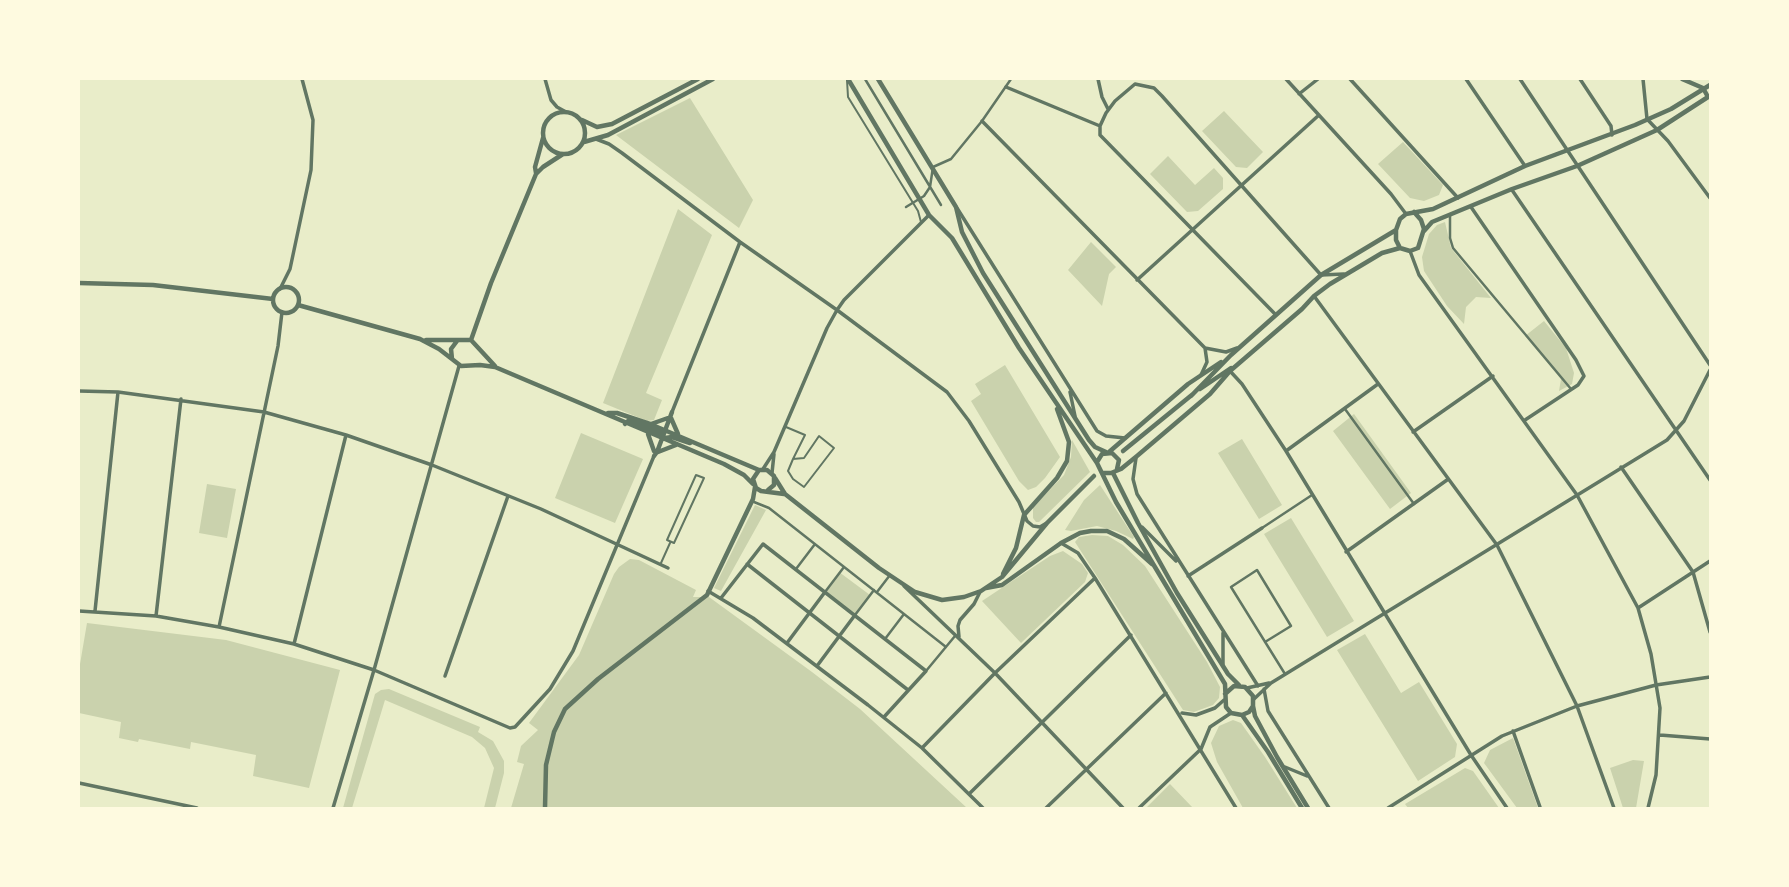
<!DOCTYPE html>
<style>
body{margin:0}
#map{position:relative;width:1789px;height:887px;overflow:hidden;background:#e9edc9;font-family:"Asap Condensed",sans-serif}
canvas{display:block}
.frame{position:absolute;inset:0;border:80px solid #fefae0;pointer-events:none}
</style>
<div id="map">
<canvas width="1789" height="887"></canvas>
<div class="frame"></div>
</div>
<script>
const ctx = document.querySelector('canvas').getContext('2d');
ctx.lineJoin = 'round';
function paint(path, color) { ctx.fillStyle = color; ctx.fill(path, 'evenodd'); }
const shape = rows => new Path2D(rows.map(r => 'M' + r).join(''));
function stroke(path, color, width, dash) { ctx.strokeStyle = color; ctx.lineWidth = width; ctx.lineCap = dash ? 'butt' : 'round'; ctx.setLineDash(dash || []); ctx.stroke(path); }
paint(shape([
 [690,98,753,200,739,228,616,135],
 [1224,111,1263,152,1247,168,1236,167,1202,131],
 [1403,142,1443,185,1439,195,1424,201,1410,198,1378,164],
 [1168,156,1195,185,1214,168,1223,178,1223,189,1198,211,1187,212,1150,174],
 [678,209,712,235,646,393,662,400,654,420,647,421,603,403],
 [1445,222,1451,248,1491,298,1476,297,1466,307,1464,324,1447,306,1424,271,1422,257,1429,234,1437,225],
 [1091,242,1116,267,1109,274,1102,306,1068,270],
 [1544,321,1566,348,1574,373,1572,384,1559,391,1561,379,1525,336],
 [1005,365,1060,457,1045,478,1036,487,1028,490,1019,481,971,401,981,394,975,384],
 [1354,414,1411,493,1390,509,1333,431],
 [581,433,643,459,615,523,555,498],
 [1242,439,1282,505,1259,519,1218,453],
 [1072,440,1090,472,1039,522,1036,522,1033,518,1033,507,1064,475,1071,457],
 [207,484,236,489,227,538,199,533],
 [1100,485,1134,537,1133,539,1116,531,1097,526,1071,531,1065,530,1084,500],
 [755,505,766,510,721,591,714,588],
 [1291,518,1354,621,1327,637,1264,534],
 [1092,535,1108,536,1123,545,1145,566,1207,662,1220,687,1219,698,1213,705,1194,712,1183,710,1075,542,1079,537],
 [1063,551,1082,564,1088,573,1085,582,1021,643,982,601,1050,556],
 [630,559,639,560,696,590,693,597,709,597,812,672,860,709,967,808,511,808,524,764,517,762,521,746,538,730,529,723,579,655,614,574,619,567],
 [839,572,870,595,855,615,825,592],
 [87,623,226,640,340,670,309,788,253,776,256,755,191,742,190,749,139,739,138,742,119,738,121,722,79,713,79,670],
 [1365,634,1401,693,1419,682,1457,744,1455,757,1418,781,1337,650],
 [389,689,480,727,478,732,493,741,504,761,504,773,495,808,484,808,494,768,485,748,472,737,385,700,352,808,343,808,375,694,381,690],
 [1233,720,1241,723,1265,757,1297,808,1243,808,1217,762,1211,743,1219,726],
 [1513,738,1538,808,1517,808,1484,763,1490,750],
 [1633,760,1644,761,1636,808,1623,808,1610,768],
 [1465,768,1473,771,1499,808,1408,808,1405,804],
 [1170,784,1193,808,1146,808]
]), '#cad2ad');
stroke(shape([
 [847,80,848,97,918,211,921,222],
 [786,427,805,435,793,459,788,471,793,479,804,487,834,448,819,436,804,458,793,459],
 [696,475,704,478,674,543,667,540,696,475],
 [661,563,670,543]
]), '#617663', 2);
stroke(shape([
 [865,79,941,205],
 [906,207,924,196,930,187,933,167,951,159,982,121,1011,79],
 [1450,215,1450,238,1453,248,1571,389],
 [1345,409,1414,504],
 [754,502,769,508,946,647],
 [1262,528,1312,495],
 [796,569,815,544],
 [825,592,844,567],
 [877,592,890,575],
 [855,615,874,590],
 [885,639,904,614],
 [1265,642,1291,626,1257,570,1231,587,1285,674],
 [926,671,955,636]
]), '#617663', 2.5);
stroke(shape([
 [545,79,551,100,557,107,566,112],
 [1098,79,1102,97,1108,109],
 [1286,79,1391,194,1406,214],
 [1350,79,1458,198],
 [1466,79,1525,166],
 [1520,79,1710,365],
 [1580,79,1611,126,1612,135],
 [1643,79,1647,119,1668,141,1710,198],
 [1006,87,1100,126],
 [1299,94,1318,79],
 [982,121,1205,348,1226,352,1237,348],
 [596,139,609,144,622,153,740,242,837,310,947,392,969,421,1019,502,1027,521,1033,526,1040,527,1045,524],
 [1512,190,1710,480],
 [1471,207,1576,360,1584,376,1578,385,1525,420],
 [957,208,1097,431,1106,436,1125,438],
 [1410,251,1419,275,1577,495,1638,608,1651,654,1660,708,1656,775,1648,808],
 [1137,280,1319,115],
 [280,289,290,269,311,170,313,120,302,79],
 [1314,296,1497,545,1577,706,1614,808],
 [1276,315,1100,135,1100,126,1106,113,1115,101,1135,84,1154,88,1162,96,1321,275,1344,274],
 [1230,371,1242,384,1286,451,1471,755,1507,808],
 [1201,375,1207,362,1205,348],
 [79,391,118,392,264,412,346,435,432,465,541,509,668,568],
 [1070,392,1075,416],
 [672,412,740,242],
 [1413,432,1493,376],
 [1286,451,1378,384],
 [1136,458,1133,479,1137,494,1258,686],
 [1621,467,1693,572,1710,632],
 [763,469,774,452,827,328,837,310,844,300,929,215],
 [772,473,774,454],
 [1142,527,1176,561],
 [1061,543,1078,553,1095,578,1236,808],
 [1346,552,1447,480],
 [747,564,908,690],
 [1188,576,1262,528],
 [904,586,995,673,1123,808],
 [708,591,753,618,868,705,922,748,983,808],
 [721,598,763,544,926,671,884,717],
 [1638,608,1710,561],
 [79,611,156,616,219,627,294,644,374,670,510,728,515,727,550,689,573,651,654,456],
 [95,611,118,392],
 [156,616,181,399],
 [219,627,278,346,282,312],
 [959,637,958,626,960,620,974,604,980,592],
 [787,643,825,592],
 [294,644,346,435],
 [1223,664,1223,633],
 [817,666,855,615],
 [445,676,508,496],
 [1247,688,1269,683],
 [1264,689,1268,711,1329,808],
 [1254,699,1271,683,1667,440,1684,421,1710,370],
 [1182,713,1196,715,1215,708,1224,700],
 [1513,731,1540,807],
 [1660,735,1710,739],
 [922,748,995,673,1095,578],
 [1285,767,1307,776],
 [79,783,197,808],
 [969,794,1131,635],
 [333,808,374,670,459,366],
 [1046,808,1166,693],
 [1139,808,1201,749,1210,727,1231,713],
 [1388,808,1502,736,1577,706,1656,685,1710,677]
]), '#617663', 3.5);
stroke(shape([
 [848,79,929,215,952,238,1019,348,1097,463,1116,502,1225,684,1226,707,1231,713,1242,715,1249,712,1253,706,1253,696,1245,687,1234,686,1225,694],
 [878,79,956,207,962,232,983,273,1089,440,1095,447,1106,452],
 '543 133a21 21 0 1 1 42 0a21 21 0 1 1-42 0Z',
 [582,120,597,127,612,124,698,79],
 [584,142,608,135,713,79],
 [536,173,535,167,543,138],
 [1424,231,1432,222,1512,189,1577,166,1657,130,1708,97,1703,88,1682,79],
 [1400,248,1396,240,1396,230,1400,219,1406,214,1433,209,1525,166,1635,125,1671,109,1710,85],
 [79,283,153,285,273,299],
 '273 300a13 13 0 1 1 26 0a13 13 0 1 1-26 0Z',
 [298,305,420,339,439,349,461,366,480,365,495,367,724,464,744,475,753,484],
 [426,340,471,340,495,366],
 [471,340,491,283,536,174,543,167,563,154],
 [452,359,451,349,457,341],
 [1200,389,1231,368],
 [1191,396,1231,355,1321,275,1396,230],
 [608,413,617,413,650,424,759,470],
 [671,418,678,434],
 [625,424,629,420,662,433,665,431],
 [651,424,668,418],
 [648,434,654,451],
 [665,438,672,437,690,443],
 [1123,451,1193,394],
 [658,452,676,445],
 [1109,452,1188,384,1221,362],
 [654,456,657,452,672,412],
 [1097,462,1102,454,1112,453,1119,460,1117,469],
 [1103,473,1111,473,1121,469,1137,456,1210,394,1230,371,1302,309,1314,296,1330,284,1382,253,1400,248,1410,251,1418,248,1424,229,1421,220,1414,212],
 [1113,473,1138,523,1177,593,1228,674,1239,685],
 [775,478,785,494,879,568,915,592,942,600,964,597,981,591,1002,577,1047,523,1094,476],
 [768,490,774,485,774,476,767,470,759,470,753,479,756,488,761,491,784,494],
 [1003,574,1016,548,1024,515,1057,478,1067,461,1069,442,1057,409],
 [986,588,1002,585,1061,543,1080,533,1091,531,1107,531,1124,539,1152,564],
 [1253,706,1255,716,1277,757,1308,808],
 [1242,715,1268,752,1302,808],
 [545,808,546,765,554,732,565,709,598,679,707,595,753,499,755,487]
]), '#617663', 4.5);
</script>
